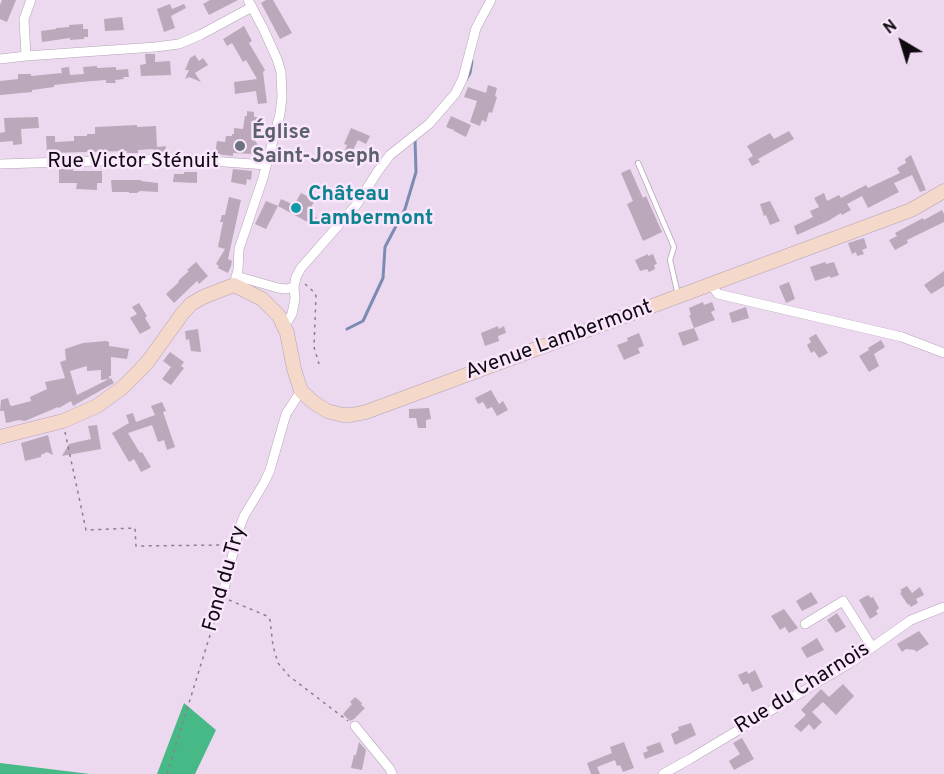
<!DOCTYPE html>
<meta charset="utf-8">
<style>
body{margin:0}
#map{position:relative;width:944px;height:774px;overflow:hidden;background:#ecd9ef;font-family:Overpass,sans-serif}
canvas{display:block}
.north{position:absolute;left:872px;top:12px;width:60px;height:60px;-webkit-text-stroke:4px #f9e6fc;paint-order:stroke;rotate:322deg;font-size:16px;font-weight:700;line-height:24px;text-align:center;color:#0f0910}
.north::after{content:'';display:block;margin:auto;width:21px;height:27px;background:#0f0910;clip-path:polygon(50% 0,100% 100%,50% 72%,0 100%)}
</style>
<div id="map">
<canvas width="944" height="774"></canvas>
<div class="north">N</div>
</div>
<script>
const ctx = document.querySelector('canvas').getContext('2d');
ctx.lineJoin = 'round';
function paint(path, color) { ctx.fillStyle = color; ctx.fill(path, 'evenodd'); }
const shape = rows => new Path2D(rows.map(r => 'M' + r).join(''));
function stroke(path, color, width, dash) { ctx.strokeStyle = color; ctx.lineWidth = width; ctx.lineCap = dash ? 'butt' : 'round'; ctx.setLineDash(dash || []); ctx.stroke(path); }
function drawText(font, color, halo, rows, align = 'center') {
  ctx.font = font + ' Overpass,sans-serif'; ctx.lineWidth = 5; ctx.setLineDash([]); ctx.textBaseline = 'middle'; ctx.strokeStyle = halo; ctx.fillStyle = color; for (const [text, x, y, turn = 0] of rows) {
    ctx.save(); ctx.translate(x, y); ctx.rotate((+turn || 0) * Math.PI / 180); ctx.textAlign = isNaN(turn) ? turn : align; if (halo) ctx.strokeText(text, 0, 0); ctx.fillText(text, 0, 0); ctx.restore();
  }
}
paint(shape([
 [184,703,216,730,195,774,157,774],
 [0,763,90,774,0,774]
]), '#47b987');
stroke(shape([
 [466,80,470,73,472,61],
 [347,329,363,321,383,278,385,247,405,209,416,172,415,139]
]), '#7c8bb1', 3);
paint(shape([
 [2,0,16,0,7,22,0,19,0,5],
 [210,0,238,0,209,15,203,4],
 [266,0,273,0,292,33,280,39,261,3],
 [170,4,172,9,184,4,186,8,171,16,175,28,164,32,157,9],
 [122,17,124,30,105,31,104,19],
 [83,24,83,29,88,29,88,37,84,37,84,39,70,40,70,38,42,42,41,31,56,29,56,28,69,27,69,25],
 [244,26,252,41,249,43,265,70,263,72,267,103,258,104,256,91,235,94,234,82,257,79,246,60,243,62,232,43,227,46,223,39],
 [145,54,155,54,155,62,170,61,171,75,141,76,140,65,146,64],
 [195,55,199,61,203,58,208,65,195,73,201,82,189,77,185,79,189,70,185,70,190,58],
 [97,66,97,68,116,67,116,70,128,69,129,77,123,77,124,79,115,80,116,83,106,83,106,80,81,82,54,85,54,87,32,90,32,92,0,95,0,81,18,79,18,74,31,74,31,76,62,73,61,68,69,67,70,75,84,74,83,67],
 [488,85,497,88,495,96,497,97,492,113,489,112,486,122,482,120,480,126,470,122,477,101,464,97,468,87,486,93],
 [247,111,254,112,254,117,257,117,255,141,259,146,258,151,253,154,233,153,233,156,215,154,217,141,225,142,226,136,232,136,232,134,234,134,234,128,243,129,245,116,247,116],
 [451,116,471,125,466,137,454,131,454,130,446,127],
 [38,117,39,128,21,129,22,144,13,145,13,141,0,142,0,133,5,132,4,118],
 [137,125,137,127,156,126,157,147,166,146,165,152,153,153,153,149,138,150,138,153,127,153,127,151,47,153,46,136,55,136,55,142,74,141,74,136,87,136,87,134,95,134,95,127],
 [351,128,370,136,366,144,358,140,348,160,342,157,347,145,344,144],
 [789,131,794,139,758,159,760,162,752,166,748,159,753,156,747,146,770,133,774,139],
 [911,155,926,190,920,192,912,175,894,183,899,192,868,208,862,196,847,204,851,210,842,215,841,213,828,221,797,235,794,226,813,217,810,211,819,207,814,198,824,193,827,201,839,195,841,198,866,185,868,188,900,173,897,168,906,163,905,159],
 [59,169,73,169,73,171,102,171,102,183,97,183,97,190,76,189,77,183,59,183],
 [233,169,252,171,251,180,247,179,246,185,231,182],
 [630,169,643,198,646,196,662,232,643,241,627,204,633,201,621,173],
 [184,172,197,172,197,183,173,182,174,174,184,174],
 [111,180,141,180,141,181,158,183,158,192,140,191,137,193,129,193,129,192,112,192],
 [301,193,315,200,308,213,317,218,313,225,278,206,266,229,255,224,266,201,278,206,281,199,294,205],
 [229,197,241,200,228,259,232,261,231,266,228,273,218,268,219,266,216,264,225,249,218,247,223,222,220,222,222,215,225,215],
 [770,201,780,221,770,225,766,215,764,216,760,204],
 [942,210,944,214,944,222,907,240,908,243,895,250,889,240,897,236,895,233,923,218,924,220],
 [864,238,867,248,862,250,864,254,857,256,856,252,852,254,848,243],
 [648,254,648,256,653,254,657,264,654,265,655,269,649,272,647,269,640,271,635,260],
 [196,262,208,276,199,284,197,281,174,303,166,294,179,282,178,281,189,271,187,270],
 [825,262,826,264,834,262,839,275,831,278,830,276,815,281,810,267],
 [944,271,944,286,931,294,924,285],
 [789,282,795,299,786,303,779,286],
 [703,302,704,305,712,302,715,310,711,312,715,320,694,328,699,340,683,346,678,333,694,328,689,315,691,315,689,308],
 [139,303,147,316,145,318,151,328,140,334,130,318,137,314,132,307],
 [746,307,749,318,732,323,729,313],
 [498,326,499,329,504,326,506,333,498,336,499,341,485,346,481,333],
 [198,329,201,352,191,351,189,339,186,340,185,331],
 [639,333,644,346,638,348,640,353,624,360,617,345,628,341,627,338],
 [816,334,828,353,819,358,814,351,811,353,807,345,811,342,809,338],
 [881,340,885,347,874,354,879,366,869,372,859,356,869,350,868,348],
 [106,341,109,342,109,346,129,349,127,359,111,357,111,376,109,376,109,379,101,380,101,370,87,371,87,366,70,371,77,395,111,378,114,383,73,406,71,401,59,408,58,407,25,421,19,420,6,423,4,411,0,411,1,400,8,398,10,405,12,406,31,401,30,397,47,389,45,382,65,378,60,362,66,360,65,349,83,343],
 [170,352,184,362,181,366,184,368,171,385,162,379,171,367,163,361],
 [491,390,499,404,503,401,508,410,497,416,492,407,487,409,483,402,478,404,475,398],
 [162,402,166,411,163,412,175,447,167,450,164,440,158,442,152,425,128,433,140,453,142,452,151,467,141,472,134,459,129,462,112,433,129,423,126,415,133,413,136,422,155,415,151,406],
 [429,408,431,419,426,420,426,428,418,428,416,418,409,418,409,409],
 [97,425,101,449,62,456,69,444,91,439,88,426],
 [48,435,53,455,47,452,41,455,41,457,25,461,21,443],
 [907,586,912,593,920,587,924,595,916,599,918,603,911,607,909,604,908,605,900,593,902,592,900,590],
 [811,592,818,603,802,611,796,601],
 [868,595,871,598,873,597,879,608,876,611,878,614,870,619,859,600],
 [784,609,798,628,789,633,785,627,780,630,771,616],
 [837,613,846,627,836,633,827,620],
 [919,631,929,644,916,652,915,650,906,649,902,652,897,644],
 [817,638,824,650,807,658,801,648],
 [755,670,763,687,752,692,748,683,743,685,738,675,747,671,748,674],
 [843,684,854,696,836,715,823,702,812,712,822,722,814,730,809,724,801,732,794,726,806,715,801,710,821,689,829,697],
 [355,697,362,703,361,705,365,708,354,719,350,721,343,714,352,704,350,702],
 [691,723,696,735,675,745,671,734,679,730,678,727],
 [742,738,754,759,734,770,729,761,740,754,733,743],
 [359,742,366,750,362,770,351,768,354,755,356,755],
 [624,742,634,768,623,772,620,765,617,766,615,760,597,767,600,774,591,774,587,763,612,753,610,747],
 [660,742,664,752,645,759,643,753,648,751,646,747]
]), '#bba8bb');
const lane = shape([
 [638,163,674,247,670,260,678,295]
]);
const street = shape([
 [31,0,24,19,26,56,155,47,179,44,200,35,252,7],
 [0,59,26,56],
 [0,164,163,159,184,159,266,165],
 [236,276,278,288,286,289,294,287],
 [712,284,715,290,718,294,902,337,944,353],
 [234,285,238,270,239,249,263,178,280,114,282,97,281,72,277,59,263,28,248,0],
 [284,324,289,319,292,314,295,299,294,287,296,277,301,268,357,204,378,171,390,155,429,124,455,94,463,78,476,28,491,0],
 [222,597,239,529,244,516,264,483,270,470,286,414,301,391],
 [805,624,843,601,872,647],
 [355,726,390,769,392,774],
 [663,774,690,759,850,663,911,620,944,607]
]);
const secondary = shape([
 [0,437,63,421,97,406,122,388,141,369,149,360,182,314,191,304,203,297,234,285,262,299,279,316,287,333,294,369,301,391,313,402,327,411,343,415,351,415,366,412,458,378,911,210,944,191]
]);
stroke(lane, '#b4a2b6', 6);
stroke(street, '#b4a2b6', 10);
stroke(secondary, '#b4a2b6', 15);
stroke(shape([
 [305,284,314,292,316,296,314,347,319,364],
 [65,432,86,530,135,528,136,546,224,545],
 [229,600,267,616,270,620,273,646,278,663,289,676,348,721],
 [167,774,219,606]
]), '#8b7e8e', 1.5, [3, 4.5]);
stroke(lane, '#fff', 4.5);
stroke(street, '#fff', 9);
stroke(secondary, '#f4d8ca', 14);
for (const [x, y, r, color] of [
 [240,146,6,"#6b7280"],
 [296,208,6,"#0f9aa8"]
]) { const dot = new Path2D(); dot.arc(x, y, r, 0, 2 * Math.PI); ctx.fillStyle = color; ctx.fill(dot); stroke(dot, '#f9e6fc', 2); }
drawText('bold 21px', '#5b616d', '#f9e6fc', [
 ["Église",252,134],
 ["Saint-Joseph",252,158]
], 'left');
drawText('21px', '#0f0910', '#f9e6fc', [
 ["Rue Victor Sténuit",133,163],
 ["Avenue Lambermont",559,341,-20],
 ["Fond du Try",226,579,-74],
 ["Rue du Charnois",803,689,-32]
]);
drawText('bold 21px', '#0d838f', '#f9e6fc', [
 ["Château",308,196],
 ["Lambermont",308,220]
], 'left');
</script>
